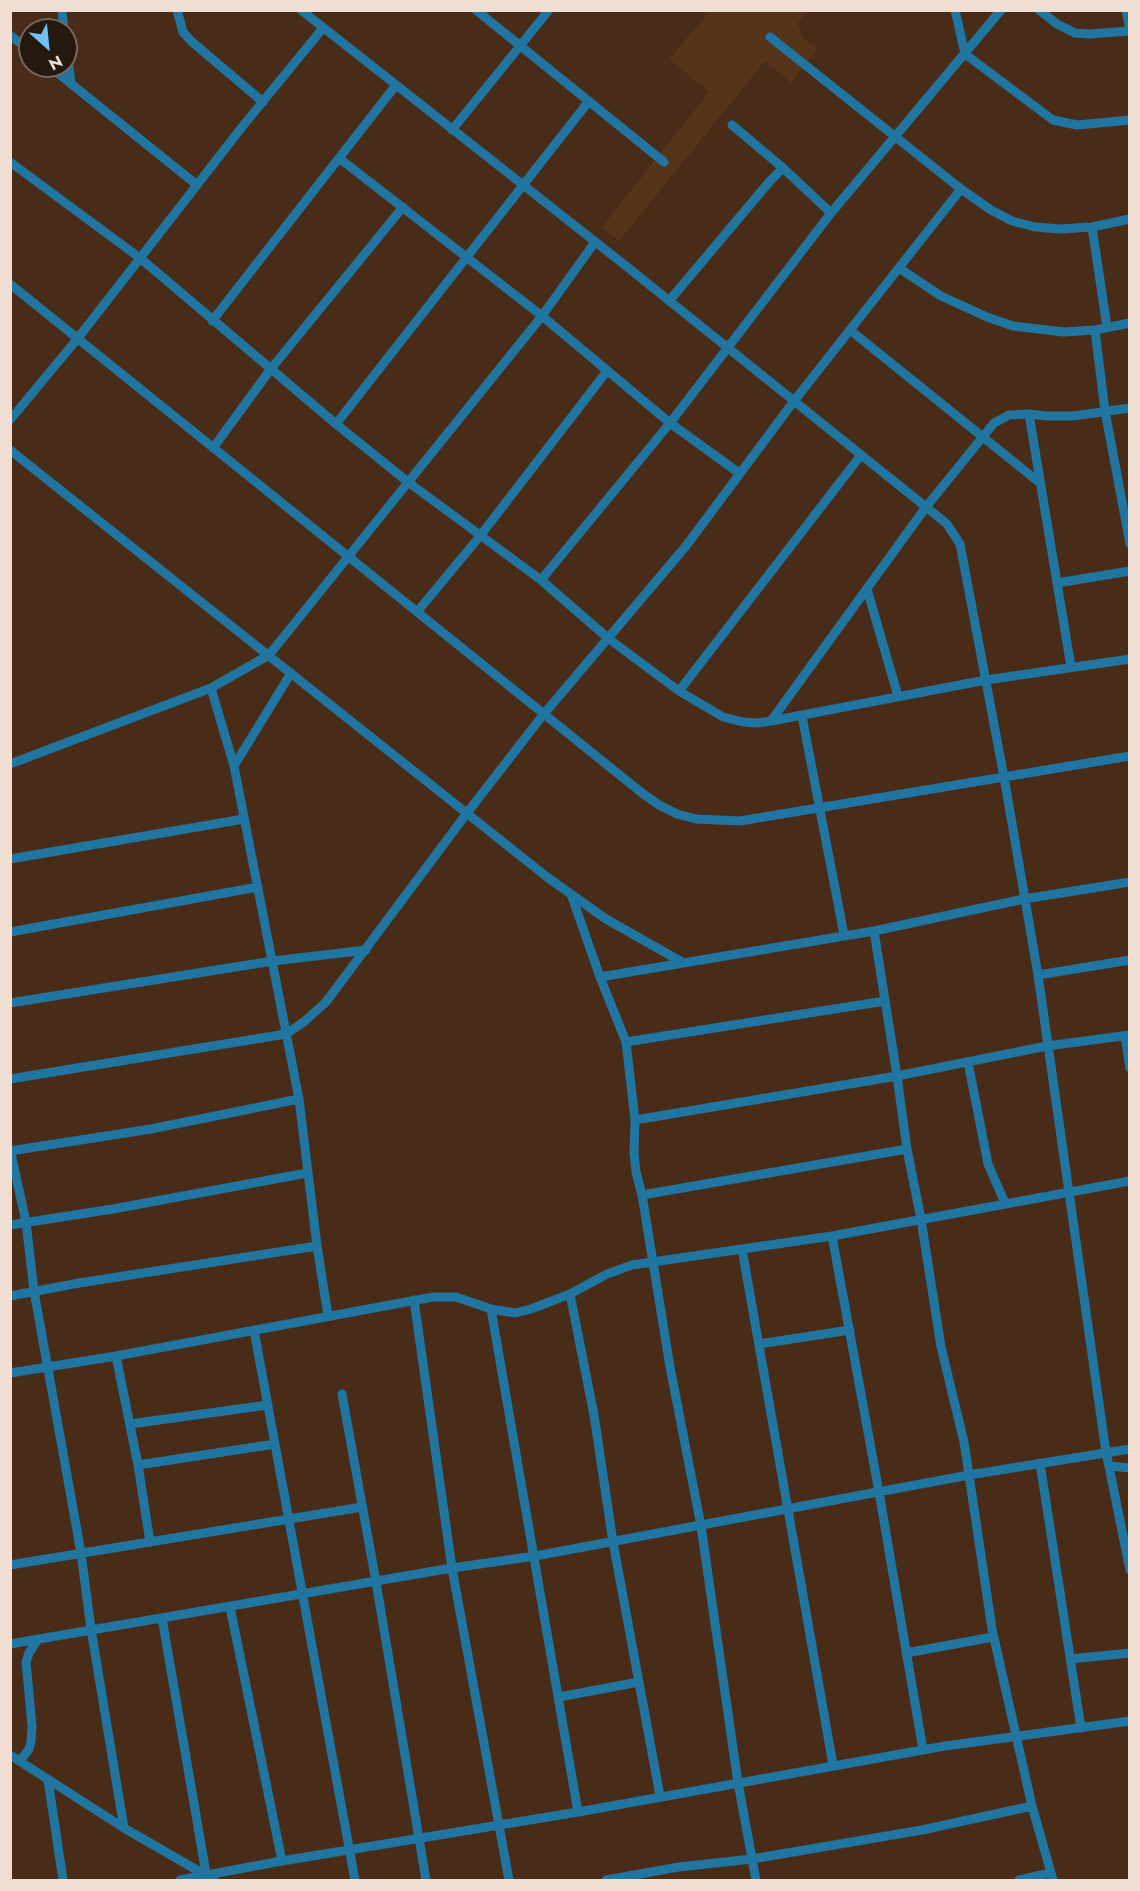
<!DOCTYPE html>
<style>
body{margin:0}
#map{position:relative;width:1140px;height:1891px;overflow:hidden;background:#482c17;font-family:Jost,sans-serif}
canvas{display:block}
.frame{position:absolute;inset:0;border:12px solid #f1ded2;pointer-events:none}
.north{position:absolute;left:18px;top:18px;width:60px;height:60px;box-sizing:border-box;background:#25180f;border:2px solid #77675d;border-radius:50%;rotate:153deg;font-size:16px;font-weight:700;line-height:24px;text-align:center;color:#f1ded2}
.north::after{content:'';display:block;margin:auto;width:21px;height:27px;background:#6fc2f4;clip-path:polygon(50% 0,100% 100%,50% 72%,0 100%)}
</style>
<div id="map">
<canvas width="1140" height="1891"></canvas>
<div class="frame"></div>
<div class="north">N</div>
</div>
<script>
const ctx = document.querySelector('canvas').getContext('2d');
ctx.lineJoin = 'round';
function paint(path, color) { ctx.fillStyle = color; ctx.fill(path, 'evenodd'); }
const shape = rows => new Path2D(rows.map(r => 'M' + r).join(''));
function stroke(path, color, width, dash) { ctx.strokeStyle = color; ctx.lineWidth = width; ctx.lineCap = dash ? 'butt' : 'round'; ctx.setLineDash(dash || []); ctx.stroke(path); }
paint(shape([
 [710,11,808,11,798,23,802,37,817,49,791,83,765,61,619,241,602,227,709,92,669,59]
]), '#56341a');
stroke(shape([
 [62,10,64,30],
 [177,10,183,32,191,41,263,102],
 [301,10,626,266,926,507,947,524,960,544,1004,777,1038,975,1106,1452,1130,1570],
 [476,10,664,162],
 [955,10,965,54,1053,120,1077,125,1130,120],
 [1039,10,1057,24,1075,33,1089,34,1130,31],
 [1126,10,1130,31],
 [10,35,30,51],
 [770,37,961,189,991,210,1012,221,1035,227,1060,229,1092,227,1130,219],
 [66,42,71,84],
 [49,66,197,185],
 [732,125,783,168,831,213],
 [452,130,549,10],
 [339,158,542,316,670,423,739,473],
 [10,162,140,258,336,424,408,482,541,580,609,639,679,691,723,717,743,722,757,723,771,721,986,680,1130,659],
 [1092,227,1107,327],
 [899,268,941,296,987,317,1013,326,1064,332,1095,330,1130,323],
 [10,284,642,793,659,805,677,814,696,819,740,821,1130,756],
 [669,301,770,181,783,168],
 [212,321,396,85],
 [850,330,1040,483],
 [1095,330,1105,411,1130,544],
 [1029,414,1071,667],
 [10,420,78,338,242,127,323,28],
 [336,424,589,101],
 [213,448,270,370,403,207],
 [10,450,547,877,606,919,682,962],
 [541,580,670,423,831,213,1001,10],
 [1057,583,1130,571],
 [867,589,898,696],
 [417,612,480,536,607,371],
 [211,688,234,766,299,1099,317,1246,328,1316],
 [679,691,861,455],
 [802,716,844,935],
 [771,721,926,507,994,423,1009,415,1029,414,1047,416,1073,416,1130,408],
 [10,764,211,688,269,655,542,316,595,242],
 [234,766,291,673],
 [10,859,244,819],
 [571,894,600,977,626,1042,635,1120,634,1153,636,1172,642,1195,670,1367,701,1526,738,1783,756,1880],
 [874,931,897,1076,907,1149,921,1219,941,1347,964,1442,969,1475,992,1629,1032,1806,1053,1880],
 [10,932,258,887],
 [1038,975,1130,960],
 [600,977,874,931,1024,899,1130,882],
 [10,1003,273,961,366,950],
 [1125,1036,1130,1068],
 [626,1042,885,1001],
 [968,1062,988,1164,1005,1203],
 [10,1079,286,1034,305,1021,326,1002,467,813,543,715,686,546,794,401,961,189],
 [635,1120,897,1076,1047,1046,1130,1035],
 [10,1149,26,1222,34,1291,81,1553,91,1629,124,1828],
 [10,1151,151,1129,299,1099],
 [642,1195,907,1149],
 [10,1225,113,1209,307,1173],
 [832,1236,879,1492,923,1750],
 [742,1249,833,1765],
 [570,1294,594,1415,613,1542,660,1796],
 [10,1296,79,1283,317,1246],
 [414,1300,452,1568,509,1880],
 [491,1309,578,1812],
 [254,1330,355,1880],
 [759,1344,850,1330],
 [116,1356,138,1465,150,1542],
 [10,1373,116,1356,433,1297,456,1297,491,1309,515,1313,531,1309,570,1294,607,1274,632,1265,832,1236,1130,1181],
 [342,1394,376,1582,426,1880],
 [130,1424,268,1405],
 [1040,1463,1081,1728],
 [138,1465,275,1444],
 [1109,1466,1130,1468],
 [10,1565,362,1507],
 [230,1607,282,1861],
 [162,1618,207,1879],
 [10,1644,452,1568,535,1556,969,1475,1130,1449],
 [906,1653,993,1637],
 [1070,1659,1130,1653],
 [559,1697,639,1682],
 [10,1755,124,1828,214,1880],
 [20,1761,29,1749,31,1742,32,1726,26,1662,29,1653,38,1639],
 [48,1780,63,1880],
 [180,1880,282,1861,578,1812,945,1746,1130,1721],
 [606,1880,679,1867,752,1859,922,1830,1032,1806],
 [1019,1880,1051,1873]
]), '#2175a1', 9);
</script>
